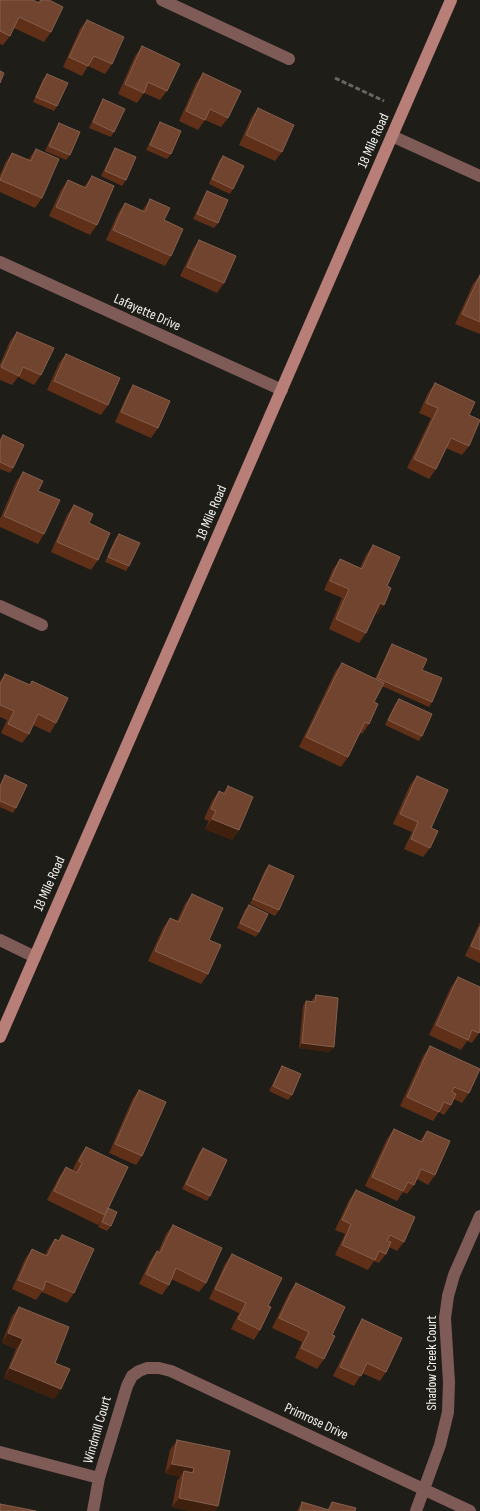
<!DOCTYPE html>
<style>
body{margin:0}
canvas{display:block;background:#1f1d18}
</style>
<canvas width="480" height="1511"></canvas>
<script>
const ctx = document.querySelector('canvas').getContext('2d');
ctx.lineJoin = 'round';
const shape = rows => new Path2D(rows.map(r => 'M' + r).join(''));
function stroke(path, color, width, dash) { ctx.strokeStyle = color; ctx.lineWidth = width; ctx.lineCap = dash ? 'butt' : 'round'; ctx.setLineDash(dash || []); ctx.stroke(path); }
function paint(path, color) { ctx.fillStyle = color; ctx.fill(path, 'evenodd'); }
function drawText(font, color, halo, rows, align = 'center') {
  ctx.font = font + ' "Sofia Sans Condensed",sans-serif'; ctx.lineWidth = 4.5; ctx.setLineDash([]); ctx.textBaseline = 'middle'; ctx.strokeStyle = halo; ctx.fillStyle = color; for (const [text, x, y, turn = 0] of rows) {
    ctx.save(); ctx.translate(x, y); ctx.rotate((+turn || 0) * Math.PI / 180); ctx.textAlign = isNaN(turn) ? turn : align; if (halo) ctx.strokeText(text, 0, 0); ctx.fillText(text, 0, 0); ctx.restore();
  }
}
stroke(shape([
 [335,78,384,101]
]), '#686662', 3, [5, 2.5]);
stroke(shape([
 [162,0,289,59],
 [392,136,480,176],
 [0,262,282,390],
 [0,606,42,625],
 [0,940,35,957],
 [0,1452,99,1478],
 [93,1511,99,1478,127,1386,132,1376,139,1371,147,1368,159,1368,171,1371,470,1511],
 [416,1511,440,1445,448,1412,449,1382,445,1318,448,1296,454,1275,480,1216]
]), '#7f5b57', 12);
stroke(shape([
 [0,1037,451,0]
]), '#b87e78', 12);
paint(shape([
 [0,0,38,2,40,0,49,0,51,32,44,42,14,28,10,36,3,45,0,44],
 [87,20,112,64,105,74,88,66,82,76,63,67,80,29],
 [142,46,167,91,160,100,144,93,137,103,118,94,135,56],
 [203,73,228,118,221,127,205,120,198,130,179,121,196,83],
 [47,74,57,106,54,111,33,102,43,79],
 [103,99,114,132,111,137,89,128,100,104],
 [258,108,282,152,275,161,239,145,251,118],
 [160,122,171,154,167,159,146,150,157,127],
 [59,123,70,155,66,160,45,151,56,128],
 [115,148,126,180,122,186,101,176,112,153],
 [36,149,42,198,35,208,0,192,0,175,5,163,12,153,28,160],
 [223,156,233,189,230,194,209,184,219,161],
 [92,176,97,225,90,235,49,216,61,190,68,180,84,187],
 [207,191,218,223,214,228,193,219,204,196],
 [150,199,164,220,171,256,165,266,106,240,118,213,125,203,142,211],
 [199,240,224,283,217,293,180,276,193,249],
 [480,275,480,334,455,324,473,284],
 [17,332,41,375,34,385,18,377,12,385,0,380,0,364,10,341],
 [66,354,108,405,101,415,47,390,59,363],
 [435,383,469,415,469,446,462,455,446,448,436,469,429,479,407,468,431,418,419,413,428,393],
 [133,385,158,428,151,438,115,422,127,395],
 [3,435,13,468,10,473,0,469,0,439],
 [23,472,38,491,44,534,38,544,0,527,0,519,16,482],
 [74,505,89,523,98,560,91,570,51,552,67,515],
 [119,534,129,566,126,571,105,562,115,539],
 [373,545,387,586,384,605,377,614,375,613,366,633,359,643,329,629,342,598,324,590,333,569,340,559,360,568,366,555],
 [392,644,422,670,432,702,429,707,382,686,374,702,369,724,362,734,360,733,348,757,341,767,299,747,335,672,342,663,375,679,389,649],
 [5,674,29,685,32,681,56,723,50,733,33,725,29,734,22,743,1,733,7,720,0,717,0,681],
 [399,699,422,736,419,741,385,725,395,704],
 [5,775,16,808,13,813,0,807,0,784],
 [417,776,431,828,430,848,423,857,404,849,412,832,393,824,410,785],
 [228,786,239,830,232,840,205,829,209,821,204,819,212,801,219,791,223,793],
 [269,865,279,910,275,916,250,904,265,870],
 [192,894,208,974,201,984,148,961,163,928,170,918,177,921,185,904],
 [249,905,259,932,256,937,237,928,245,910],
 [480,922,480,963,465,956],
 [458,977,479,1033,472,1043,467,1041,461,1050,429,1035,451,987],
 [316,995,330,1052,299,1048,303,1006,306,1001,312,1002,312,1000],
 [430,1046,469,1093,462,1103,454,1099,451,1105,444,1115,439,1112,433,1121,400,1106,423,1056],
 [282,1066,292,1095,288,1100,269,1091,279,1071],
 [139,1090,142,1156,136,1165,109,1153,132,1100],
 [394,1129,420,1141,427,1131,435,1175,428,1185,417,1179,414,1185,407,1194,403,1192,397,1201,365,1186,387,1139],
 [86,1147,108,1208,111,1226,107,1231,98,1227,100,1222,98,1225,47,1200,59,1177,66,1167,72,1171,79,1157],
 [203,1148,210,1196,207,1201,182,1189,199,1153],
 [356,1190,404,1242,397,1251,389,1247,386,1254,379,1263,374,1261,368,1270,335,1255,345,1234,335,1230,349,1200],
 [173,1225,206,1283,199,1292,171,1279,169,1285,162,1295,139,1284,150,1261,157,1251,158,1252,166,1234],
 [62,1235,74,1293,67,1303,42,1292,36,1300,12,1289,25,1259,32,1249,45,1255,48,1249,55,1239,58,1241],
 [232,1254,268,1306,260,1330,254,1340,231,1329,239,1313,209,1299,225,1264],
 [296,1283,332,1335,324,1359,317,1369,295,1358,302,1342,272,1328,289,1293],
 [19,1307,55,1363,61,1389,54,1399,4,1378,16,1349,2,1343,12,1316],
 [362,1319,386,1372,380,1381,362,1373,354,1386,333,1376,356,1329],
 [177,1440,218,1506,215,1511,190,1511,172,1507,177,1481,180,1477,165,1473,170,1450],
 [302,1502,327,1510,332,1502,355,1511,297,1511]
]), '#602f18');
paint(shape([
 [380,603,384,605,377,614,373,612],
 [212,819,239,830,232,840,205,829],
 [302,1043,334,1047,330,1052,299,1048],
 [8,1333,23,1339,16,1349,2,1343],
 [10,1368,61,1389,54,1399,4,1378],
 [172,1464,194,1468,187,1478,184,1471,180,1477,165,1473],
 [179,1498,218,1506,215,1511,190,1511,172,1507]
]), '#3f1f0e');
const building = shape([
 [0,0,33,0,39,3,41,0,49,0,63,7,51,32,19,17,10,36,0,31,0,0],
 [87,20,124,37,112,64,94,56,88,66,69,57,87,20],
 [142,46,180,64,167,91,148,82,144,93,125,84,142,46],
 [0,71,4,73,0,83,0,71],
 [203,73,241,91,228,118,210,109,205,120,186,111,203,73],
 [47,74,68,83,57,106,36,97,47,74],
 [103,99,125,109,114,132,93,122,103,99],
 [258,108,294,125,282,152,246,135,258,108],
 [160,122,181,131,171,154,150,145,160,122],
 [59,123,80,132,70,155,49,146,59,123],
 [115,148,136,157,126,180,105,171,115,148],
 [36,149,59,159,42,198,0,180,12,153,31,161,36,149],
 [223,156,244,166,233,189,212,179,223,156],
 [92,176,114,186,97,225,56,207,68,180,86,188,92,176],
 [207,191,228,200,218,223,197,214,207,191],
 [150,199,170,208,164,220,183,229,171,256,113,230,125,203,145,212,150,199],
 [199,240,236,256,224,283,187,267,199,240],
 [480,275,480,322,462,314,480,275],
 [17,332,54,348,41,375,23,367,19,376,1,367,17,332],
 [66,354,120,378,108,405,54,381,66,354],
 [435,383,475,402,469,415,480,420,469,446,451,438,436,469,414,459,438,408,426,403,435,383],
 [133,385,170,401,158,428,121,412,133,385],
 [3,435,24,445,13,468,0,462,0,442,3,435],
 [23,472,43,481,38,491,60,500,44,534,4,516,23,472],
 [74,505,93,514,89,523,110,533,98,560,57,542,74,505],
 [119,534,140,543,129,566,108,557,119,534],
 [373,545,400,557,387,586,391,588,384,605,380,603,366,633,336,619,349,589,330,581,340,559,362,569,373,545],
 [392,644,427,659,422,670,442,678,432,702,377,678,392,644],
 [342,663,384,683,374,702,378,704,369,724,365,722,348,757,306,737,342,663],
 [5,674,30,685,32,681,68,698,56,723,38,714,29,734,8,724,14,711,0,705,0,685,5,674],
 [399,699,432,714,422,736,388,720,399,699],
 [5,775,27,785,16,808,0,801,0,787,5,775],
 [417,776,448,790,431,828,438,831,430,848,411,839,418,822,400,814,417,776],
 [228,786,253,797,239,830,212,819,216,811,211,809,219,791,225,794,228,786],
 [269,865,294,876,279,910,253,899,269,865],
 [192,894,223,908,209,940,221,945,208,974,155,951,170,918,179,922,192,894],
 [249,905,268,914,259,932,240,923,249,905],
 [480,927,480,950,471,946,480,927],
 [458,977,480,987,480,1031,479,1033,472,1030,468,1040,436,1025,458,977],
 [316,995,338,998,334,1047,302,1043,306,1001,315,1002,316,995],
 [430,1046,480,1069,469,1093,454,1087,452,1092,456,1094,451,1105,444,1102,439,1112,407,1097,430,1046],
 [282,1066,301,1074,292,1095,273,1086,282,1066],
 [139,1090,166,1102,142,1156,115,1144,139,1090],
 [394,1129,422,1142,427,1131,450,1141,435,1175,421,1169,414,1185,408,1182,403,1191,372,1177,394,1129],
 [86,1147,128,1167,105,1215,54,1191,66,1167,77,1173,82,1163,79,1161,86,1147],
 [203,1148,227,1160,210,1196,186,1184,203,1148],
 [356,1190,415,1217,404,1242,390,1235,387,1241,391,1242,386,1254,379,1251,375,1260,342,1245,351,1224,342,1220,356,1190],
 [108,1208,117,1212,111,1226,102,1222,108,1208],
 [173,1225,222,1248,206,1283,176,1268,169,1285,146,1274,157,1251,160,1253,173,1225],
 [62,1235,94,1249,74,1293,46,1281,43,1290,18,1280,32,1249,47,1256,55,1239,59,1241,62,1235],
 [232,1254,282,1278,268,1306,271,1307,260,1330,238,1319,246,1303,215,1289,232,1254],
 [296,1283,345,1307,332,1335,335,1336,324,1359,301,1348,309,1332,279,1318,296,1283],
 [19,1307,69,1327,55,1363,70,1369,61,1389,10,1368,23,1339,8,1333,19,1307],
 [362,1319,402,1338,386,1372,367,1363,361,1376,340,1367,362,1319],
 [177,1440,230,1451,218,1506,179,1498,184,1471,193,1473,194,1468,172,1464,177,1440],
 [302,1502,329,1510,332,1502,356,1508,355,1511,300,1511,302,1502],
 [0,1504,36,1511,0,1511,0,1504]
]);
paint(building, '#70442f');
stroke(building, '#845f4d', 1);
drawText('14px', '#f3f2ee', '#1f1d18', [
 ["18 Mile Road",374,141,-66],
 ["Lafayette Drive",147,313,24],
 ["18 Mile Road",212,513,-67],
 ["18 Mile Road",50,884,-66],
 ["Shadow Creek Court",432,1363,-90],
 ["Primrose Drive",316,1422,25],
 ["Windmill Court",98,1430,-74]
]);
</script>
